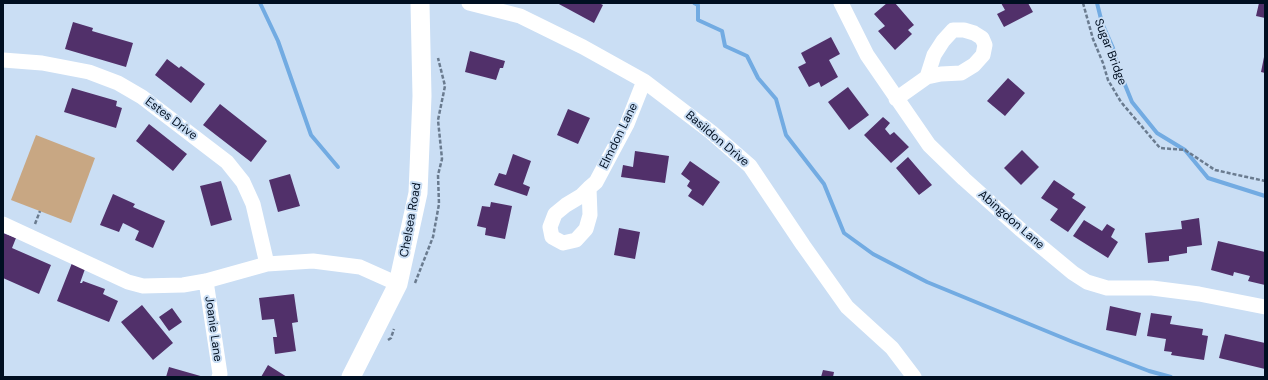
<!DOCTYPE html>
<style>
body{margin:0}
#map{position:relative;width:1268px;height:380px;overflow:hidden;background:#cadef4;font-family:"DM Sans",sans-serif}
canvas{display:block}
.frame{position:absolute;inset:0;border:4px solid #000f21;pointer-events:none}
</style>
<div id="map">
<canvas width="1268" height="380"></canvas>
<div class="frame"></div>
</div>
<script>
const ctx = document.querySelector('canvas').getContext('2d');
ctx.lineJoin = 'round';
function paint(path, color) { ctx.fillStyle = color; ctx.fill(path, 'evenodd'); }
const shape = rows => new Path2D(rows.map(r => 'M' + r).join(''));
function stroke(path, color, width, dash) { ctx.strokeStyle = color; ctx.lineWidth = width; ctx.lineCap = dash ? 'butt' : 'round'; ctx.setLineDash(dash || []); ctx.stroke(path); }
function drawText(font, color, halo, rows, align = 'center') {
  ctx.font = font + ' "DM Sans",sans-serif'; ctx.lineWidth = 4; ctx.setLineDash([]); ctx.textBaseline = 'middle'; ctx.strokeStyle = halo; ctx.fillStyle = color; for (const [text, x, y, turn = 0] of rows) {
    ctx.save(); ctx.translate(x, y); ctx.rotate((+turn || 0) * Math.PI / 180); ctx.textAlign = isNaN(turn) ? turn : align; if (halo) ctx.strokeText(text, 0, 0); ctx.fillText(text, 0, 0); ctx.restore();
  }
}
paint(shape([
 [36,135,95,158,71,223,11,200]
]), '#c8a783');
stroke(shape([
 [260,3,278,41,311,135,338,167],
 [694,3,698,5,698,20,722,31,725,46,747,56,758,78,776,99,786,135,824,184,844,233,873,254,927,282,1073,342,1149,371,1171,377],
 [1097,3,1102,23,1113,48,1119,70,1132,102,1157,133,1185,150,1208,178,1265,196]
]), '#72abe2', 4);
paint(shape([
 [557,3,599,3,603,5,594,23],
 [887,3,895,3,914,25,908,30,912,34,895,50,878,31,885,26,874,14],
 [1001,3,1028,3,1033,12,1004,27,997,14,1005,10],
 [1259,3,1265,3,1265,18,1256,16],
 [73,22,93,28,92,31,133,43,126,67,65,49],
 [831,37,840,54,829,60,838,77,821,87,819,82,809,87,798,67,806,63,801,53],
 [470,51,505,61,503,68,500,68,496,80,465,72],
 [1264,57,1265,57,1265,73,1261,72],
 [167,59,179,68,181,66,205,84,191,103,155,75],
 [1008,78,1025,93,1005,116,987,101],
 [848,87,869,115,849,130,828,102],
 [72,88,117,101,116,106,122,108,116,128,64,112],
 [220,104,267,141,251,162,203,125],
 [568,109,590,118,578,144,557,135],
 [883,117,890,123,885,129,890,135,894,132,909,147,891,163,864,135],
 [149,124,187,154,173,171,136,141],
 [1022,150,1039,167,1021,185,1004,168],
 [635,151,669,156,665,183,621,177,623,165,633,167],
 [513,154,531,161,523,184,530,187,527,196,494,185,499,173,506,175],
 [908,157,932,185,919,195,896,168],
 [690,161,720,182,703,206,688,196,692,190,687,186,690,181,681,174],
 [290,174,300,206,278,212,269,180],
 [1054,180,1075,194,1072,198,1086,207,1068,232,1050,220,1058,209,1041,198],
 [221,181,232,220,211,226,200,186],
 [113,194,135,204,133,207,165,221,153,248,135,240,139,231,123,223,119,232,100,225],
 [491,202,512,206,505,239,485,235,486,228,477,226,482,206,490,207],
 [1199,218,1202,245,1187,247,1187,253,1169,256,1169,261,1148,263,1145,233,1182,229,1181,221],
 [1084,220,1102,231,1107,224,1115,229,1111,237,1118,242,1108,258,1073,236],
 [619,228,640,232,635,259,614,255],
 [3,233,16,238,12,248,51,265,39,294,3,278],
 [1218,241,1265,252,1265,285,1248,281,1250,276,1234,272,1233,276,1211,270],
 [72,263,85,269,80,283,82,283,83,281,105,289,103,294,118,301,109,322,57,301],
 [294,294,298,322,292,323,296,351,275,354,273,337,277,337,274,319,262,320,259,298],
 [142,305,173,343,153,360,121,322],
 [1110,306,1141,313,1136,336,1106,330],
 [172,308,182,322,169,331,159,317],
 [1151,313,1172,316,1170,324,1203,329,1202,335,1208,336,1204,360,1171,355,1172,352,1164,351,1166,339,1147,336],
 [1225,334,1265,343,1265,369,1219,358],
 [268,365,287,377,261,377],
 [169,367,204,377,166,377],
 [823,370,834,372,833,377,821,377]
]), '#51306a');
stroke(shape([
 [1083,3,1093,39,1103,63,1108,80,1121,102,1160,148,1185,150,1215,170,1265,181],
 [35,224,40,211],
 [415,283,433,237,439,204,438,175,442,159,438,120,445,86,438,58],
 [388,340,391,338,394,329]
]), '#6a7b8f', 2.5, [4, 2]);
stroke(shape([
 [469,3,520,16,583,47,644,81,711,132,750,166,803,245,847,307,892,348,914,377],
 [841,3,867,55,929,145,964,179,1020,229,1073,273,1087,282,1107,288,1152,288,1199,294,1265,307],
 [3,60,42,63,89,72,118,83,142,97,227,162,243,182,253,204,267,264],
 [896,99,927,77,941,74,961,73,974,65,983,55,985,45,982,38,974,33,964,30,953,30,943,41,934,55,927,77],
 [589,188,590,215,586,229,576,240,563,243,552,237,550,227,555,214,566,205,581,196,589,188,596,182,627,124,644,81],
 [3,224,128,282,143,286,183,285,206,281,267,264,313,261,360,267,398,284],
 [206,281,220,374,219,377]
]), '#fff', 15);
stroke(shape([
 [351,377,398,284,418,193,422,96,420,3]
]), '#fff', 19);
drawText('12px', '#000f21', '#cadef4', [
 ["Sugar Bridge",1110,52,69],
 ["Estes Drive",171,119,37],
 ["Elmdon Lane",619,136,-64],
 ["Basildon Drive",717,139,40],
 ["Chelsea Road",411,220,-80],
 ["Abingdon Lane",1011,220,41],
 ["Joanie Lane",213,329,82]
]);
</script>
